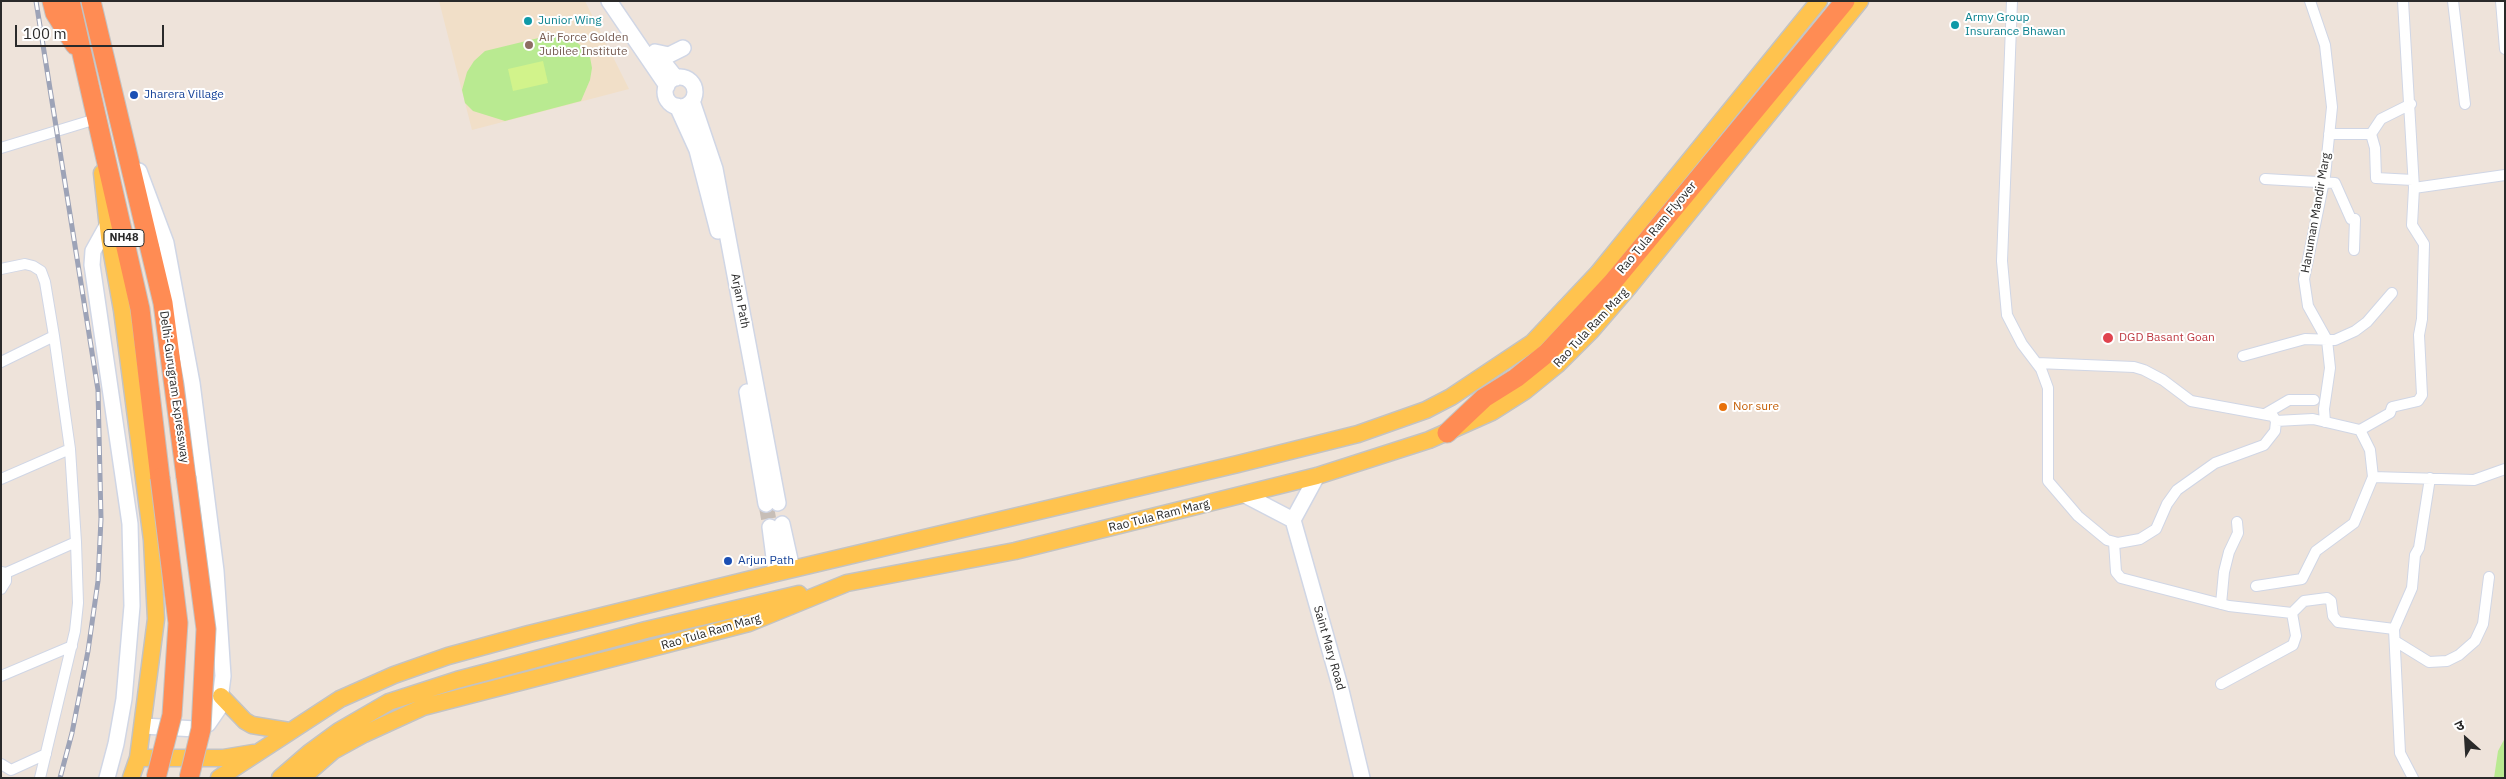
<!DOCTYPE html>
<meta charset="utf-8">
<style>
body{margin:0}
#map{position:relative;width:2506px;height:779px;overflow:hidden;background:#eee3da;font-family:"IBM Plex Sans","Noto Sans Devanagari",sans-serif}
canvas{display:block}
.frame{position:absolute;inset:0;border:2px solid #2a2a2a;pointer-events:none}
.north{position:absolute;left:2441px;top:714px;width:50px;height:50px;-webkit-text-stroke:4px #fff;paint-order:stroke;rotate:334deg;font-size:14px;font-weight:700;line-height:20px;text-align:center;color:#2a2a2a}
.north::after{content:'';display:block;margin:auto;width:18px;height:22px;background:#2a2a2a;clip-path:polygon(50% 0,100% 100%,50% 72%,0 100%)}
.scale{position:absolute;left:15px;top:25px;width:149px;height:22px;box-sizing:border-box;border:2px solid #2a2a2a;border-top:0;padding-left:6px;font-size:15px;line-height:18px;white-space:nowrap;color:#2a2a2a;-webkit-text-stroke:4px #fff;paint-order:stroke}
</style>
<div id="map">
<canvas width="2506" height="779"></canvas>
<div class="frame"></div>
<div class="north">उ</div>
<div class="scale">100 m</div>
</div>
<script>
const ctx = document.querySelector('canvas').getContext('2d');
ctx.lineJoin = 'round';
function paint(path, color) { ctx.fillStyle = color; ctx.fill(path, 'evenodd'); }
const shape = rows => new Path2D(rows.map(r => 'M' + r).join(''));
function stroke(path, color, width, dash) { ctx.strokeStyle = color; ctx.lineWidth = width; ctx.lineCap = dash ? 'butt' : 'round'; ctx.setLineDash(dash || []); ctx.stroke(path); }
function drawText(font, color, halo, rows, align = 'center') {
  ctx.font = font + ' "IBM Plex Sans",sans-serif'; ctx.lineWidth = 4; ctx.setLineDash([]); ctx.textBaseline = 'middle'; ctx.strokeStyle = halo; ctx.fillStyle = color; for (const [text, x, y, turn = 0] of rows) {
    ctx.save(); ctx.translate(x, y); ctx.rotate((+turn || 0) * Math.PI / 180); ctx.textAlign = isNaN(turn) ? turn : align; if (halo) ctx.strokeText(text, 0, 0); ctx.fillText(text, 0, 0); ctx.restore();
  }
}
paint(shape([
 [439,1,585,1,629,89,472,130]
]), '#f1dfc8');
paint(shape([
 [555,34,563,34,575,41,585,49,590,57,592,68,590,80,581,101,505,121,473,111,465,103,462,90,467,72,474,61,485,51],
 [2505,738,2505,778,2494,778,2498,751]
]), '#b9ea91');
paint(shape([
 [543,61,548,83,513,91,508,69]
]), '#d2f38b');
stroke(shape([
 [766,504,770,527]
]), '#c7beb7', 15, [15, 8]);
const street = shape([
 [2012,1,2002,261,2007,315,2022,344,2041,369,2048,388,2048,481,2078,516,2107,540,2118,543,2140,539,2156,529,2167,504,2177,490,2215,463,2264,445,2275,431,2276,421,2273,416,2191,401,2163,380,2144,370,2134,367,2037,363],
 [2310,1,2325,45,2332,107,2325,176,2304,279,2308,306,2327,340,2330,368,2324,409,2325,422],
 [2403,1,2414,188,2505,175],
 [2453,1,2465,104],
 [2501,1,2505,49],
 [2329,134,2371,134,2381,119,2411,104],
 [2371,134,2375,148,2376,178,2413,180],
 [1,148,96,119],
 [2265,179,2335,183,2351,219,2355,219,2354,250],
 [1,269,25,264,33,266,41,271,45,282,54,336,70,449,76,542,78,603,75,631,40,778],
 [2243,356,2305,339,2335,340,2355,331,2367,322,2392,293],
 [1,362,54,336],
 [2265,414,2289,400,2314,400],
 [2360,430,2390,413,2392,407,2418,401,2422,395,2419,335,2422,319,2424,244,2412,225,2414,188],
 [2373,477,2474,480,2505,469],
 [1,479,70,449],
 [2114,542,2116,572,2121,578,2229,606,2292,613,2296,636,2293,645,2221,684],
 [1,572,6,573,76,542],
 [2256,586,2302,579,2316,551,2354,523,2373,477,2370,450,2360,430,2313,419,2276,421],
 [1,589,6,581,6,573],
 [2221,604,2224,572,2229,552,2238,533,2237,522],
 [2292,613,2304,601,2327,598,2331,601,2333,616,2338,622,2394,629],
 [2395,641,2429,662,2447,661,2459,655,2475,641,2483,624,2489,577],
 [1,676,72,646],
 [1,764,11,770,46,754],
 [2413,778,2400,753,2394,629,2412,588,2415,555,2419,548,2430,478]
]);
const secondary = shape([
 [609,1,667,86],
 [655,52,669,55,683,48],
 [657,54,676,78],
 '665 92a15 15 0 1 1 30 0a15 15 0 1 1-30 0Z',
 [692,101,715,169,778,503],
 [677,106,697,150,718,231],
 [139,171,166,243,192,383,216,571,223,676,219,708,208,724,196,729,143,726],
 [747,392,766,504],
 [1317,476,1293,520,1340,686,1362,778],
 [1245,495,1293,520],
 [782,524,792,569],
 [770,527,776,573],
 [107,778,116,744,124,699,132,606,130,524,92,265,93,251,108,224]
]);
const primary = shape([
 [102,173,109,237,122,310,152,540,156,619,138,758,131,778],
 [221,696,245,721,252,725,289,731],
 [138,758,223,758,253,753],
 [219,778,340,699,394,675,448,656,529,634,776,573,1238,464,1358,434,1426,410,1451,397,1532,343,1598,273,1819,1],
 [280,778,309,753,339,731,389,702,457,680,646,630,799,594],
 [302,778,333,751,364,734,423,707,749,623,847,583,1015,551,1317,476,1429,440,1492,412,1525,391,1557,365,1591,331,1628,288,1860,1]
]);
const highway = shape([
 [52,1,55,13,75,45],
 [70,1,140,309,160,478],
 [91,1,163,303,186,477],
 [1447,433,1484,398,1516,378,1547,353,1612,283,1845,1]
]);
stroke(street, '#d0d6e5', 12);
stroke(secondary, '#d0d6e5', 18);
stroke(primary, '#c3c3c3', 19);
stroke(highway, '#c3c3c3', 21);
stroke(street, '#fff', 10);
stroke(secondary, '#fff', 15);
stroke(primary, '#ffc34e', 16);
stroke(highway, '#ff8c54', 19);
const rail = shape([
 [36,1,98,390,101,519,98,581,88,651,72,733,60,778]
]);
stroke(rail, '#9da3b7', 5);
stroke(rail, '#fff', 3, [9]);
const highwayBridge = shape([
 [186,477,206,629,201,729,189,778],
 [156,778,172,715,178,623,160,478]
]);
stroke(highwayBridge, '#c3c3c3', 21, []);
stroke(highwayBridge, '#ff8c54', 19);
for (const [x, y, r, color] of [
 [528,21,5,"#0f9aa8"],
 [1955,25,5,"#0f9aa8"],
 [529,45,5,"#8d6e63"],
 [134,95,5,"#1a4fb4"],
 [2108,338,6,"#e0444e"],
 [1723,407,5,"#e8710a"],
 [728,561,5,"#1a4fb4"]
]) { const dot = new Path2D(); dot.arc(x, y, r, 0, 2 * Math.PI); ctx.fillStyle = color; ctx.fill(dot); stroke(dot, '#fff', 2); }
for (const [x, y, w] of [
 [124,238,40]
]) { const box = new Path2D(); box.roundRect(x - w / 2, y - 8.5, w, 17, 4); ctx.fillStyle = '#fff'; ctx.fill(box); stroke(box, '#2a2a2a', 1); }
drawText('bold 11px', '#2a2a2a', null, [
 ["NH48",124,238]
]);
drawText('12px', '#0d838f', '#fff', [
 ["Army Group",1965,18],
 ["Insurance Bhawan",1965,32],
 ["Junior Wing",538,21]
], 'left');
drawText('12px', '#785e54', '#fff', [
 ["Air Force Golden",539,38],
 ["Jubilee Institute",539,52]
], 'left');
drawText('12px', '#164399', '#fff', [
 ["Jharera Village",144,95],
 ["Arjun Path",738,561]
], 'left');
drawText('12px', '#2a2a2a', '#fff', [
 ["Hanuman Mandir Marg",2316,213,-80],
 ["Rao Tula Ram Flyover",1657,228,-50],
 ["Arjan Path",740,301,79],
 ["Rao Tula Ram Marg",1591,328,-47],
 ["Delhi-Gurugram Expressway",174,387,82],
 ["Rao Tula Ram Marg",1159,516,-14],
 ["Rao Tula Ram Marg",711,632,-16],
 ["Saint Mary Road",1329,648,74]
]);
drawText('12px', '#be3a42', '#fff', [
 ["DGD Basant Goan",2119,338]
], 'left');
drawText('12px', '#c56008', '#fff', [
 ["Nor sure",1733,407]
], 'left');
</script>
